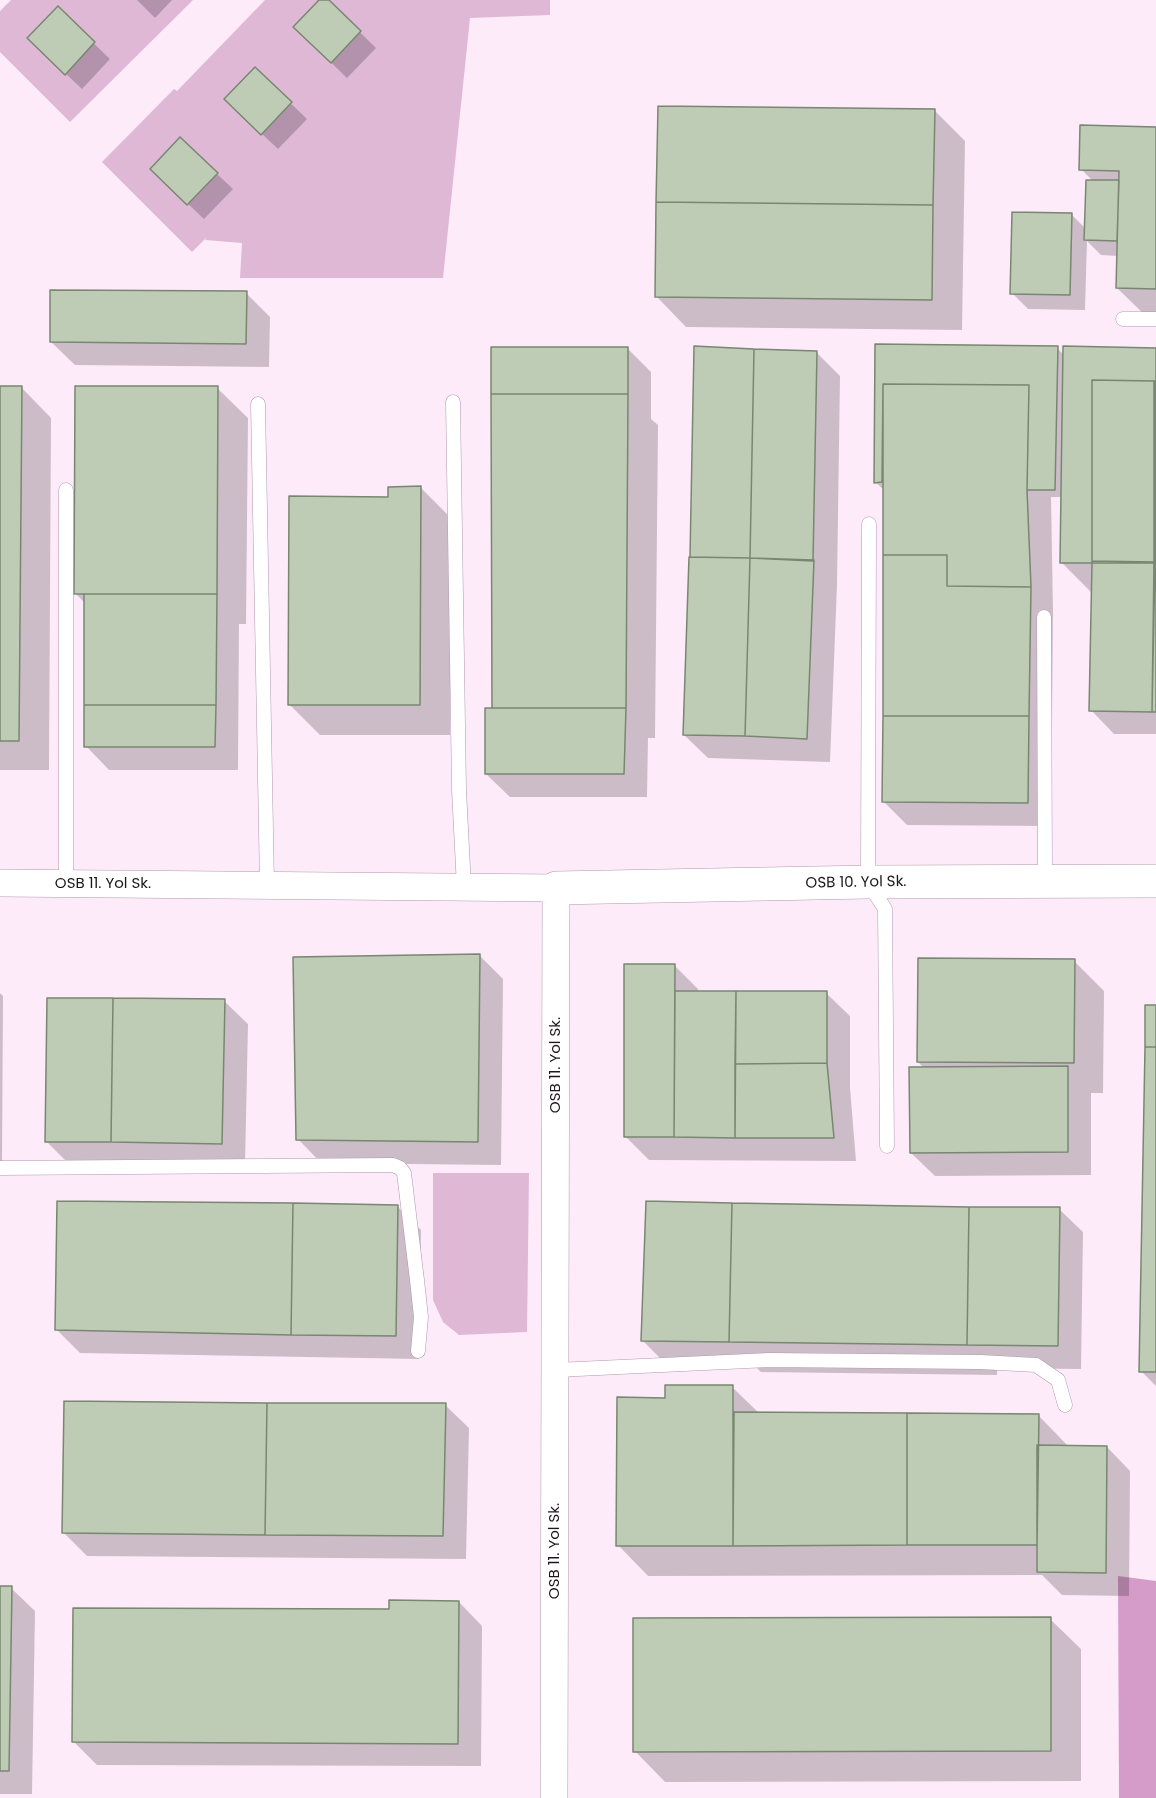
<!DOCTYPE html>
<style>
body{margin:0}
canvas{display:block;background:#feebf9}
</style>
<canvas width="1156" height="1798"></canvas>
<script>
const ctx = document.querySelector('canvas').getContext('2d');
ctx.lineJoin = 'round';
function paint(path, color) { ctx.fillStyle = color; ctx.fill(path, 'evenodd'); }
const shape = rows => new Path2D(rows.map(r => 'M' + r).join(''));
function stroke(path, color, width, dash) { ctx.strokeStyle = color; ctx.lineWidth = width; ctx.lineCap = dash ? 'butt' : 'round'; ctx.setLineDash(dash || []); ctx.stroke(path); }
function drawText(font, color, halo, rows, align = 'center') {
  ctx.font = font + ' Poppins,sans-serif'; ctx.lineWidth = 4.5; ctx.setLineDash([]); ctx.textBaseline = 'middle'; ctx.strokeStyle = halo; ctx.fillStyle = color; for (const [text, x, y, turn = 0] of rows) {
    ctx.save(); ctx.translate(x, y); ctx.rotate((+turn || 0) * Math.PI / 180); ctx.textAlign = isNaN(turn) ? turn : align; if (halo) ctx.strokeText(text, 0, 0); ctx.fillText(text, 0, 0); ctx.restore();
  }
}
paint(shape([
 [11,0,193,0,70,122,0,52,0,11],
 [265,0,550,0,550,15,470,18,443,278,240,278,242,243,205,240,207,237,192,252,102,162,174,89,177,91],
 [433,1173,529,1173,527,1332,459,1335,443,1322,433,1300]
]), '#dfb8d6');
paint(shape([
 [1118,1576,1156,1581,1156,1798,1119,1798]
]), '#d59cc9');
paint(shape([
 [137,0,172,0,155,18],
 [321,0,327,0,376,48,347,78,311,43],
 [58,9,110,59,82,89,45,54],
 [255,69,307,119,278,149,242,115],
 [934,110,965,141,962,330,686,327,656,296],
 [1156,129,1156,318,1148,318,1117,288,1118,256,1101,255,1087,241,1085,310,1028,309,1012,293,1071,214,1085,228,1093,181,1081,169],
 [217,174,233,189,204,219,168,185],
 [246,293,270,317,269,367,75,365,51,342],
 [877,346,1057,348,1065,356,1156,350,1156,562,1147,562,1147,565,1156,565,1156,734,1114,734,1091,710,1093,594,1062,563,1063,497,1051,497,1053,612,1051,826,907,825,884,802,884,490,875,482],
 [627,348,651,372,651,419,658,425,655,738,648,738,647,797,510,797,486,774,493,709],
 [696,348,816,352,840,376,837,585,830,762,708,758,684,735,692,557],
 [0,387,21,387,51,418,49,770,0,770],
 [217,388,248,418,246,624,239,624,238,770,109,770,86,746,86,604,75,593],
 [421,488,451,518,450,735,320,735,289,704,389,498],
 [480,956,503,979,501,1165,321,1163,298,1139],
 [1074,961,1104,991,1103,1093,1091,1093,1091,1175,935,1176,911,1153,925,1069,918,1062],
 [674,965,698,989,698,993,826,993,850,1016,850,1088,856,1161,649,1160,625,1136],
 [0,993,3,996,2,1163,0,1163],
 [224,1001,248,1024,245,1166,70,1165,46,1141],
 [1156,1006,1156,1386,1141,1371],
 [397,1206,421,1230,419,1359,80,1353,56,1329],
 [1059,1209,1083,1232,1081,1369,997,1368,997,1375,761,1372,754,1365,666,1364,643,1341],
 [732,1387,759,1413,1038,1415,1069,1447,1107,1447,1130,1471,1129,1596,1062,1595,1042,1575,648,1576,618,1545,666,1399],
 [445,1405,469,1428,466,1559,87,1556,64,1533],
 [0,1588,11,1588,35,1611,32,1794,0,1794],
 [459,1602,482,1626,481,1766,97,1765,73,1741,391,1610],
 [1050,1619,1081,1649,1081,1781,665,1782,635,1751]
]), '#0003');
const building = shape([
 [319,0,329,0,361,31,331,63,293,27,319,0],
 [58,6,95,42,65,75,27,38,58,6],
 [255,67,292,102,261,135,224,99,255,67],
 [658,106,935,109,933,205,656,202,658,106],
 [1080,125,1156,127,1156,289,1116,288,1119,171,1079,170,1080,125],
 [180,137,218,173,187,205,150,169,180,137],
 [1086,180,1119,180,1117,241,1084,240,1086,180],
 [656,202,933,205,932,300,655,297,656,202],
 [1012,212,1072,213,1070,295,1010,294,1012,212],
 [50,290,247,291,246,344,50,342,50,290],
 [875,344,1058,346,1055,490,1027,490,1029,385,883,384,882,482,874,483,875,344],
 [694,346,754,349,750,558,690,557,694,346],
 [1063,346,1156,348,1156,381,1092,380,1092,563,1060,563,1063,346],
 [491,347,628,347,628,394,491,394,491,347],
 [754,349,817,351,813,561,750,558,754,349],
 [1092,380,1154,381,1154,562,1092,561,1092,380],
 [1155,381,1156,381,1156,562,1155,562,1155,381],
 [883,384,1029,385,1027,490,1031,587,947,586,947,555,883,555,883,384],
 [0,386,22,386,19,741,0,741,0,386],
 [75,386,218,386,217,594,74,594,75,386],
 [491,394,628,394,626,708,492,708,491,394],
 [421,486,420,705,288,705,289,496,388,497,388,487,421,486],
 [883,555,947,555,947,586,1031,587,1029,716,883,716,883,555],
 [689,557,750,558,745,736,683,735,689,557],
 [750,558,814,560,807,739,745,736,750,558],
 [1092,563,1154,563,1152,712,1089,711,1092,563],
 [1155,563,1156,563,1156,712,1152,712,1155,563],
 [84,594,217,594,216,705,84,705,84,594],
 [84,705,216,705,215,747,84,747,84,705],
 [485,708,626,708,624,774,485,774,485,708],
 [883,716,1029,716,1028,803,882,802,883,716],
 [480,954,478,1142,296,1140,293,957,480,954],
 [918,958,1075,959,1074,1063,917,1062,918,958],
 [624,964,675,964,674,1137,624,1137,624,964],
 [675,991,736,991,735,1138,674,1137,675,991],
 [736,991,827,991,827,1063,735,1064,736,991],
 [47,998,113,998,111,1142,45,1142,47,998],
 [113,998,225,999,222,1144,111,1142,113,998],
 [1145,1005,1156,1005,1156,1047,1145,1047,1145,1005],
 [1145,1047,1156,1047,1156,1372,1139,1372,1145,1047],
 [827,1063,834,1138,735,1138,735,1064,827,1063],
 [1068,1066,1068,1152,910,1153,909,1067,1068,1066],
 [57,1201,293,1203,291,1335,55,1330,57,1201],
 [646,1201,732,1203,729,1342,641,1341,646,1201],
 [293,1203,398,1205,396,1336,291,1335,293,1203],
 [732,1203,969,1207,967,1345,729,1342,732,1203],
 [969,1207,1060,1207,1058,1346,967,1345,969,1207],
 [665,1385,733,1385,733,1546,616,1546,617,1397,665,1398,665,1385],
 [64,1401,267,1403,265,1535,62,1533,64,1401],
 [267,1403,446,1403,443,1536,265,1535,267,1403],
 [734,1412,907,1413,907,1545,733,1546,734,1412],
 [907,1413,1039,1414,1037,1545,907,1545,907,1413],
 [1037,1445,1107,1446,1106,1573,1037,1572,1037,1445],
 [0,1586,12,1586,9,1771,0,1771,0,1586],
 [389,1600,459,1601,458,1744,72,1742,73,1608,389,1609,389,1600],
 [1051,1617,1051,1751,633,1752,633,1618,1051,1617]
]);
paint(building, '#beccb6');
stroke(building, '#798671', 1.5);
const service = shape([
 [1123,319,1156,319],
 [453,402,459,790,464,887],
 [258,404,267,885],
 [869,524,868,882,885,909,887,1146],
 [1044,617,1045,882],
 [66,884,66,490],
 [0,1168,393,1165,400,1168,404,1173,417,1280,421,1317,418,1351],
 [556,1370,769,1360,980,1362,1036,1365,1058,1380,1065,1405]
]);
const minor = shape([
 [0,883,556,888,554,1798]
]);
const tertiary = shape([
 [556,888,868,882,1156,881]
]);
stroke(service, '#af9aaa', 15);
stroke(minor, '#af9aaa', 28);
stroke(tertiary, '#af9aaa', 34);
stroke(service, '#fff', 14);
stroke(minor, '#fff', 27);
stroke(tertiary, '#fff', 33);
drawText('15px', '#1d161c', '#fff', [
 ["OSB 10. Yol Sk.",856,883,-1],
 ["OSB 11. Yol Sk.",103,884],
 ["OSB 11. Yol Sk.",556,1065,-90],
 ["OSB 11. Yol Sk.",555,1551,-90]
]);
</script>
